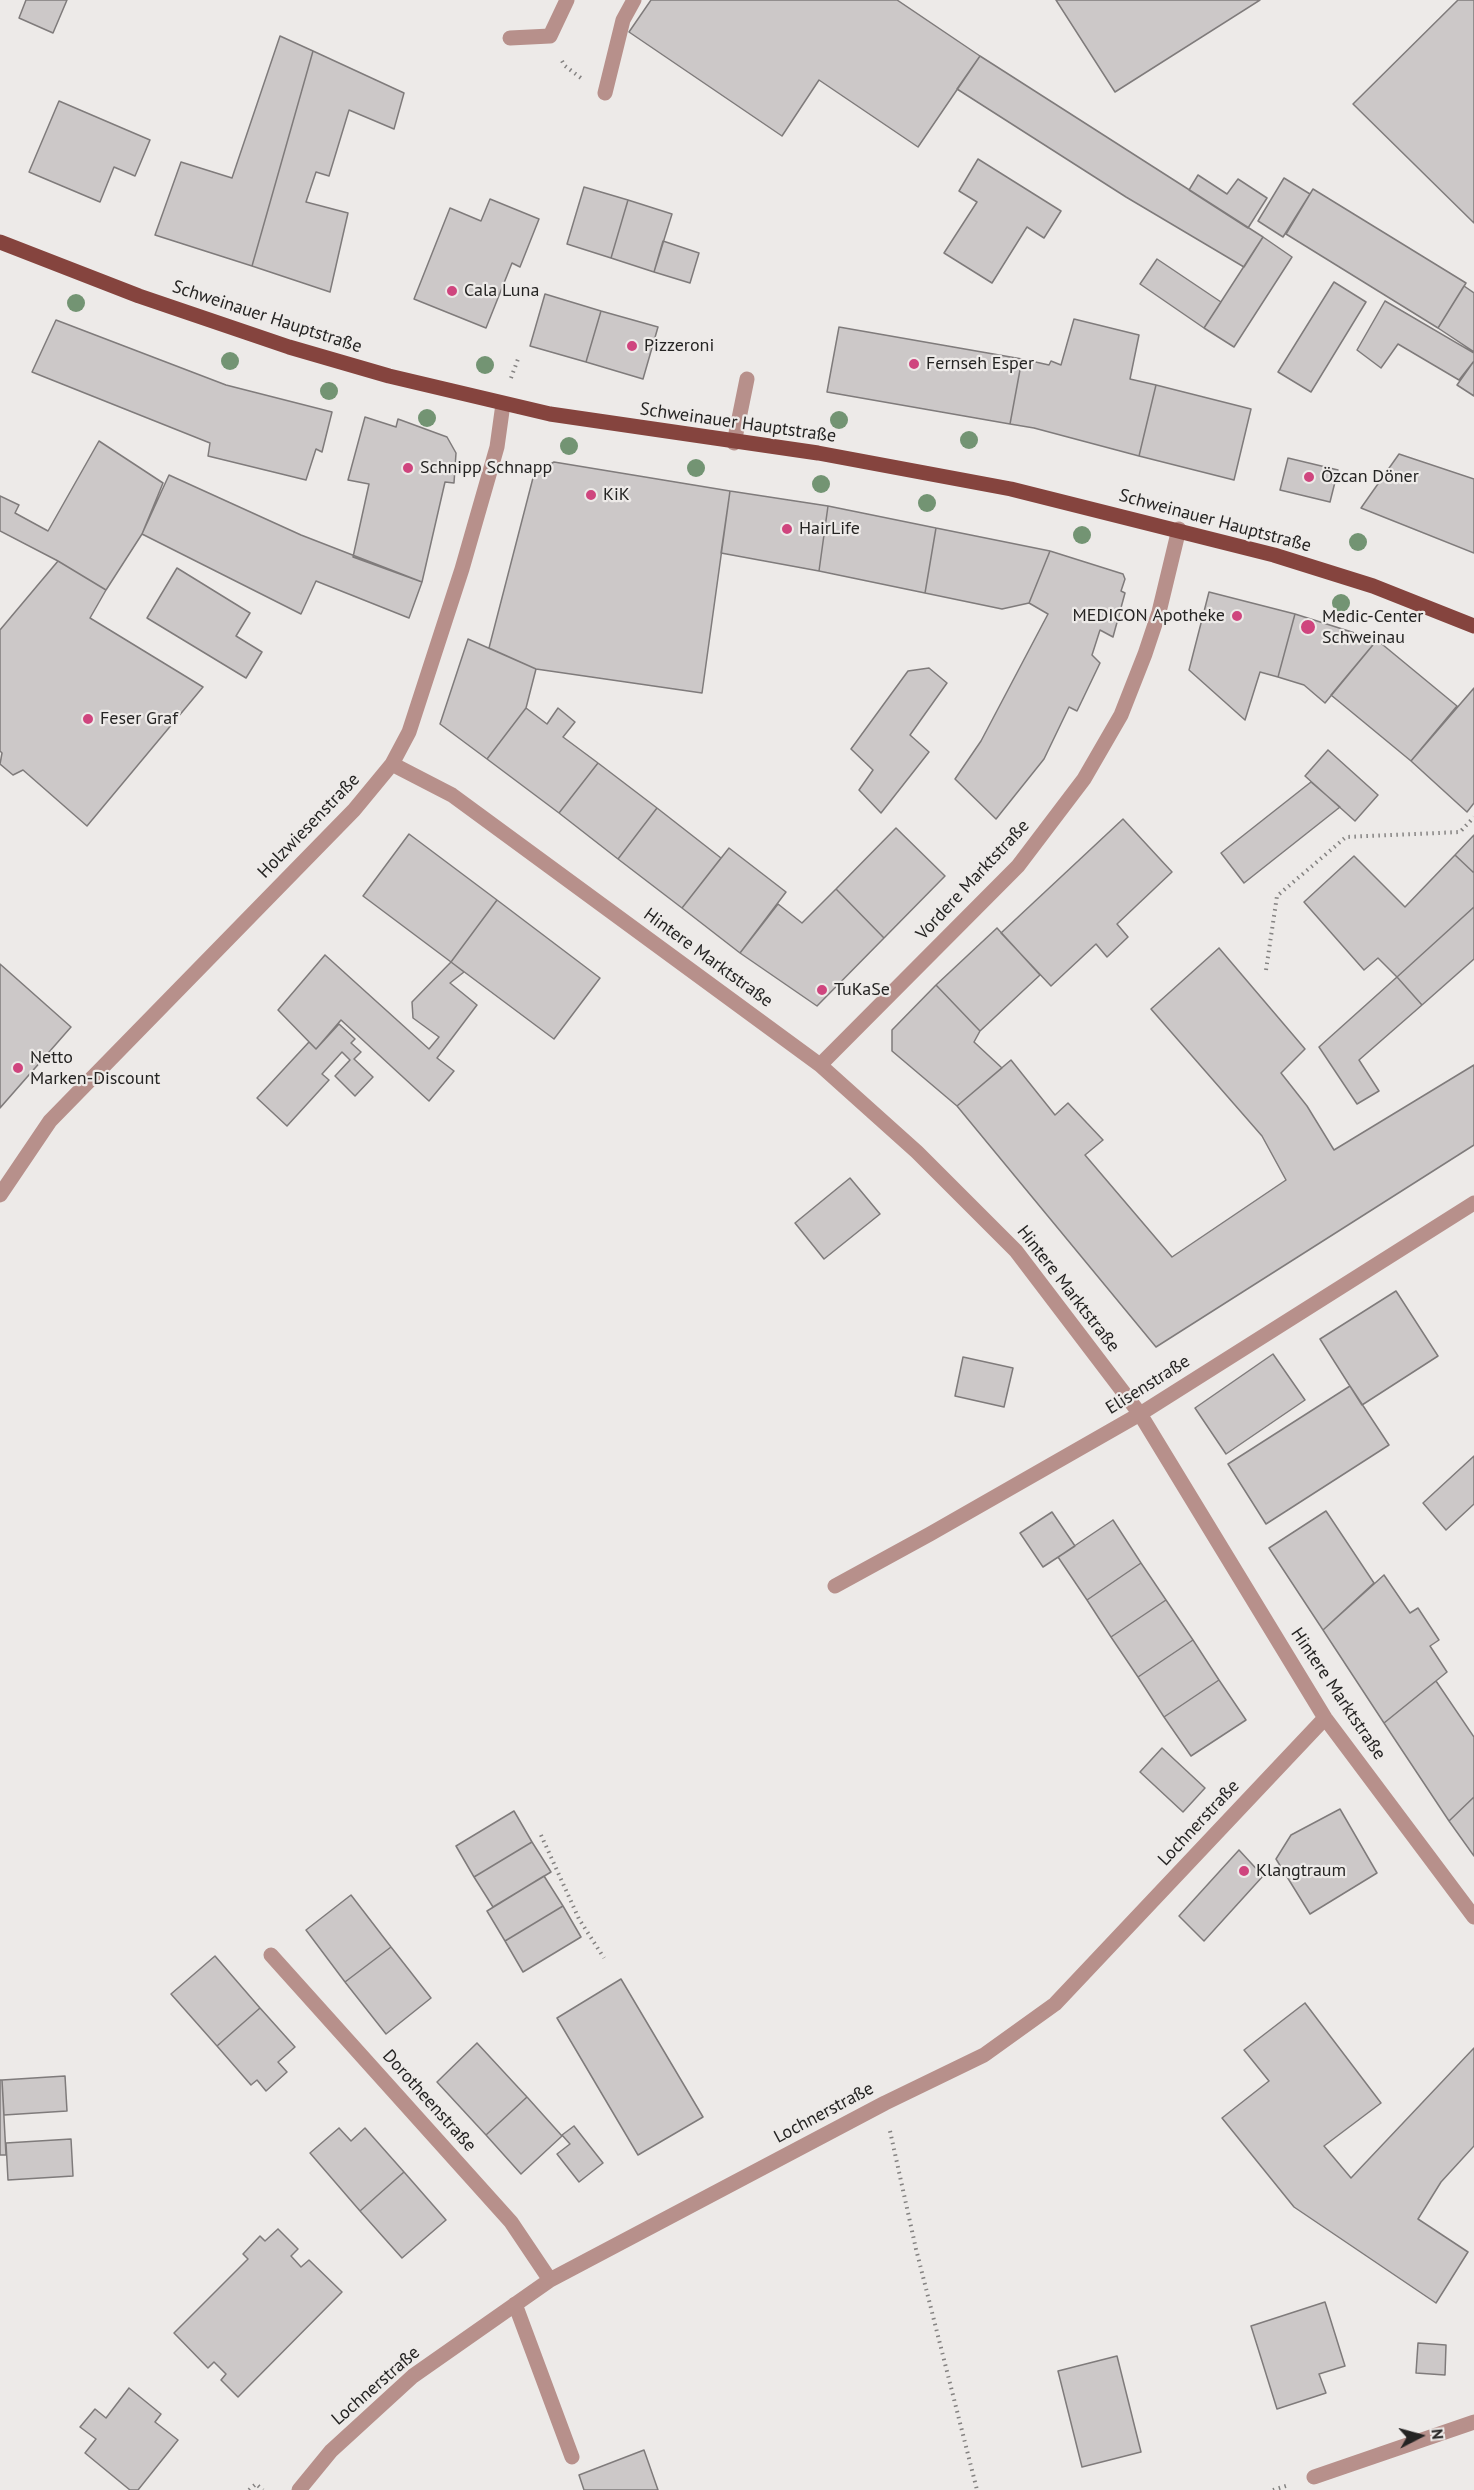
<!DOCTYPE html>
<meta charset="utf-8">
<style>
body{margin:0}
#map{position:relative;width:1474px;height:2490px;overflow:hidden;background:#edeae8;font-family:"PT Sans",sans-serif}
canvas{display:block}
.north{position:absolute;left:1390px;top:2406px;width:60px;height:60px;-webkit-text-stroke:4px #edeae8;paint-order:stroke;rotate:84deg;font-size:16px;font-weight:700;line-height:24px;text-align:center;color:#252423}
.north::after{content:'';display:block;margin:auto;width:21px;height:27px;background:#252423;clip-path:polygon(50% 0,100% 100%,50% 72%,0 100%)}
</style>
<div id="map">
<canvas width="1474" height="2490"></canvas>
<div class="north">N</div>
</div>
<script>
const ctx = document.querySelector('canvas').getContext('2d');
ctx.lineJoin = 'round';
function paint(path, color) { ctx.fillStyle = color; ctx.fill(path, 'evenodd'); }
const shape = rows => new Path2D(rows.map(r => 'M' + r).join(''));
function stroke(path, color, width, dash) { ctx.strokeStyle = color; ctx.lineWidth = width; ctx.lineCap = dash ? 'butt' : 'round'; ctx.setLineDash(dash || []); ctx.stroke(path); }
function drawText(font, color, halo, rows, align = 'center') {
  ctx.font = font + ' "PT Sans",sans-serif'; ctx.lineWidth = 4.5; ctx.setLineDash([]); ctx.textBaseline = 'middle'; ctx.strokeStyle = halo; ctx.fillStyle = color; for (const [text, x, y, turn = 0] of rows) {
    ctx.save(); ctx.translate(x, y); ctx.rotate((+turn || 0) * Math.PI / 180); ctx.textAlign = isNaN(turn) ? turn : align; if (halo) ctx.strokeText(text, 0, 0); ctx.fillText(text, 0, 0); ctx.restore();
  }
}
const building = shape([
 [26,0,67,0,53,33,19,18,26,0],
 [651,0,897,0,980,56,918,147,819,80,782,136,629,32,651,0],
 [1056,0,1260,0,1115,92,1056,0],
 [1458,0,1474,0,1474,223,1353,104,1458,0],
 [280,36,313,51,252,266,155,235,181,162,232,178,280,36],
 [313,51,404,93,394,129,349,110,329,176,316,172,306,202,348,213,330,292,252,266,313,51],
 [980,56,1263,237,1244,267,1126,197,957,89,980,56],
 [59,101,150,140,135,176,114,167,100,202,29,172,59,101],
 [978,159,1061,211,1044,238,1027,227,992,283,944,253,977,202,959,191,978,159],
 [1198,175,1227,194,1238,179,1267,198,1248,228,1189,190,1198,175],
 [1284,178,1310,194,1283,237,1258,221,1284,178],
 [584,187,628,200,611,258,567,244,584,187],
 [1313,189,1466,283,1438,328,1286,234,1313,189],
 [490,199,539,219,520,267,512,263,486,328,414,299,450,208,481,221,490,199],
 [628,200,672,214,654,272,611,258,628,200],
 [1263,237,1292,257,1234,347,1204,328,1263,237],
 [663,241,699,253,690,283,654,272,663,241],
 [1157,259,1221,302,1204,328,1140,284,1157,259],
 [1334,282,1366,302,1311,392,1278,372,1334,282],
 [1464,286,1474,293,1474,352,1438,328,1464,286],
 [545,294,601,311,586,362,530,346,545,294],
 [1385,301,1474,353,1474,361,1459,380,1398,344,1381,368,1357,350,1385,301],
 [601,311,658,327,643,379,586,362,601,311],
 [1074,319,1139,335,1130,379,1156,385,1139,456,1034,428,1010,424,1022,359,1049,365,1051,361,1061,365,1074,319],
 [56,320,226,385,332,412,322,452,316,449,306,480,208,456,210,443,32,372,56,320],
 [839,327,1022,359,1010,424,827,392,839,327],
 [1474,361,1474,396,1457,385,1474,361],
 [1156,385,1251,409,1234,480,1139,456,1156,385],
 [365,417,396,427,398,419,447,437,456,453,454,483,445,482,422,582,353,557,369,484,348,480,365,417],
 [99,441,163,483,142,534,106,590,58,561,0,531,0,496,19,505,15,513,48,531,99,441],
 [1399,454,1474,479,1474,553,1361,508,1399,454],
 [1288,458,1338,470,1330,502,1280,490,1288,458],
 [554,462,730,491,702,693,536,669,489,648,534,474,554,462],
 [169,475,301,535,422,582,409,618,316,581,301,614,142,534,169,475],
 [730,491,828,506,819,571,721,553,730,491],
 [828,506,936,528,925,593,819,571,828,506],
 [936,528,1050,551,1029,603,1002,609,925,593,936,528],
 [1050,551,1123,574,1125,579,1121,591,1125,593,1113,637,1100,630,1092,655,1100,663,1077,711,1069,707,1044,759,996,819,955,779,981,741,1048,614,1029,603,1050,551],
 [58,561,106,590,90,618,203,687,87,826,23,770,13,775,0,764,2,753,0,751,0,630,58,561],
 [177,568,250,613,236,636,262,652,246,678,147,618,177,568],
 [1209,592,1295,614,1278,677,1260,672,1245,720,1189,670,1209,592],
 [1295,614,1377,640,1325,703,1304,685,1278,677,1295,614],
 [468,639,536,669,526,708,487,759,440,724,468,639],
 [1377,640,1457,706,1411,761,1331,695,1377,640],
 [929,668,947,683,910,735,929,752,881,813,859,790,873,770,851,749,908,671,929,668],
 [1474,688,1474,803,1467,812,1411,761,1474,688],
 [526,708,547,724,558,708,575,722,563,737,598,763,559,813,487,759,526,708],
 [1328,750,1378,795,1355,821,1305,776,1328,750],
 [598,763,657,808,618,859,559,813,598,763],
 [1311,782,1340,807,1244,883,1221,853,1311,782],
 [657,808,721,858,682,908,618,859,657,808],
 [1123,819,1172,872,1117,924,1128,937,1107,957,1096,944,1051,986,1001,933,1123,819],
 [896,828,945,876,884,938,836,889,896,828],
 [409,834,497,900,451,962,363,896,409,834],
 [1474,835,1474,873,1455,855,1474,835],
 [729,848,786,892,740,953,682,908,729,848],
 [1455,855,1474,873,1474,907,1397,977,1378,958,1364,970,1304,902,1354,856,1405,907,1455,855],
 [836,889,884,938,817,1006,740,953,778,904,802,923,836,889],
 [497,900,600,978,554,1039,451,962,497,900],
 [1474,907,1474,959,1422,1005,1397,977,1474,907],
 [997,928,1040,975,980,1031,936,985,997,928],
 [1219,948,1305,1049,1281,1073,1307,1106,1334,1150,1474,1065,1474,1145,1156,1347,957,1106,1011,1060,1055,1115,1068,1103,1103,1140,1085,1155,1172,1257,1286,1180,1262,1136,1151,1009,1219,948],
 [325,955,429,1049,439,1037,413,1018,412,1002,451,962,464,972,450,983,477,1005,437,1058,454,1071,429,1101,341,1020,316,1049,278,1010,325,955],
 [0,964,71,1027,0,1108,0,964],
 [1397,977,1422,1005,1359,1060,1379,1091,1357,1104,1319,1047,1397,977],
 [936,985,980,1031,974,1042,1002,1068,957,1106,892,1051,892,1030,936,985],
 [339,1024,355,1039,351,1043,361,1052,354,1059,373,1077,355,1096,335,1076,350,1060,342,1052,322,1074,329,1080,287,1126,257,1098,309,1042,316,1049,339,1024],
 [850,1178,880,1214,824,1259,795,1223,850,1178],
 [1396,1291,1438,1356,1362,1405,1320,1339,1396,1291],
 [1273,1354,1305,1400,1226,1454,1195,1408,1273,1354],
 [963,1357,1013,1368,1004,1407,955,1396,963,1357],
 [1350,1386,1389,1445,1266,1524,1228,1464,1350,1386],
 [1474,1456,1474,1504,1446,1530,1423,1503,1474,1456],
 [1326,1511,1374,1583,1323,1630,1269,1548,1326,1511],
 [1052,1512,1075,1546,1043,1567,1020,1533,1052,1512],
 [1113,1520,1141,1563,1087,1600,1058,1557,1113,1520],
 [1141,1563,1166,1600,1111,1637,1087,1600,1141,1563],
 [1384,1575,1410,1613,1418,1608,1439,1640,1430,1646,1447,1672,1384,1723,1323,1630,1384,1575],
 [1166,1600,1193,1640,1138,1677,1111,1637,1166,1600],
 [1193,1640,1219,1680,1164,1717,1138,1677,1193,1640],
 [1219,1680,1246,1720,1191,1756,1164,1717,1219,1680],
 [1436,1681,1474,1737,1474,1797,1449,1821,1384,1723,1436,1681],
 [1162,1748,1205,1788,1183,1812,1140,1772,1162,1748],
 [1474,1797,1474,1856,1449,1821,1474,1797],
 [1340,1809,1377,1873,1310,1914,1276,1859,1291,1835,1340,1809],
 [514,1811,532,1842,474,1877,456,1846,514,1811],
 [532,1842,551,1872,493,1907,474,1877,532,1842],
 [1239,1850,1263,1876,1204,1941,1179,1916,1239,1850],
 [544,1876,563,1906,505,1941,487,1911,544,1876],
 [351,1895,391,1947,345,1982,306,1930,351,1895],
 [563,1906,581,1937,523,1972,505,1941,563,1906],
 [391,1947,431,1998,386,2034,345,1982,391,1947],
 [215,1956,260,2008,217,2046,171,1994,215,1956],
 [621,1979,703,2117,638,2155,557,2018,621,1979],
 [1305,2003,1381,2103,1324,2146,1351,2178,1474,2048,1474,2146,1441,2182,1418,2219,1468,2252,1436,2303,1294,2207,1222,2118,1269,2081,1244,2050,1305,2003],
 [260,2008,295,2047,278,2062,287,2072,266,2091,257,2080,251,2085,217,2046,260,2008],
 [477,2043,527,2097,486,2135,437,2082,477,2043],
 [65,2076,67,2111,4,2115,2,2080,65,2076],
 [0,2080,2,2080,6,2155,0,2155,0,2080],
 [527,2097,562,2136,521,2174,486,2135,527,2097],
 [574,2126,603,2163,579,2182,557,2154,570,2144,562,2135,574,2126],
 [339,2128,351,2141,365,2128,404,2172,360,2211,310,2153,339,2128],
 [71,2139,73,2176,8,2180,6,2143,71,2139],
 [404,2172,446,2220,402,2258,360,2211,404,2172],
 [278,2229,298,2249,291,2256,301,2267,309,2260,342,2292,238,2397,221,2380,226,2374,214,2362,208,2368,174,2333,248,2259,243,2254,260,2236,265,2241,278,2229],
 [1325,2302,1345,2366,1319,2374,1326,2393,1277,2409,1251,2326,1325,2302],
 [1418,2343,1446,2345,1445,2375,1416,2373,1418,2343],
 [1117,2356,1141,2452,1082,2467,1058,2371,1117,2356],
 [129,2388,161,2414,155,2422,178,2440,138,2490,130,2490,85,2453,96,2439,80,2427,95,2409,106,2418,129,2388],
 [644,2450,658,2490,584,2490,579,2475,644,2450]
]);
paint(building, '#ccc8c8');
stroke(building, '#7f7b7b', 1.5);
stroke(shape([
 [562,61,565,66,581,78],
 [511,378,518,359],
 [1266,970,1277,896,1346,837,1460,832,1474,817],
 [541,1835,579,1919,604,1958],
 [890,2131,916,2249,977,2490],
 [249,2490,256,2484,263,2490],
 [1273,2490,1289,2485]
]), '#848281', 4, [1.5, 4.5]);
stroke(shape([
 [510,38,550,36,567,0],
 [605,93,623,20,634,0],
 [734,443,747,379],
 [392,764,452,795,820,1065,917,1152,1016,1251,1140,1414,1325,1718,1474,1917],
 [820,1065,1018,866,1084,779,1121,715,1145,654,1159,612,1179,529],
 [0,1195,50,1121,354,810,392,764,409,732,462,569,497,447,503,404],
 [835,1586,930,1534,1140,1414,1474,1203],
 [271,1955,511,2222,550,2280],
 [515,2304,572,2457],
 [1314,2477,1474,2422],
 [299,2490,331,2451,413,2376,550,2280,885,2103,984,2055,1055,2004,1325,1718]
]), '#b7908b', 15);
stroke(shape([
 [0,242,139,296,289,347,389,376,550,414,818,453,1011,489,1274,555,1373,586,1474,626]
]), '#85443e', 15);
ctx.fillStyle = '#739473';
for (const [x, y] of [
 [76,303],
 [230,361],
 [485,365],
 [329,391],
 [427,418],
 [839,420],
 [969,440],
 [569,446],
 [696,468],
 [821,484],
 [927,503],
 [1082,535],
 [1358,542],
 [1341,603]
]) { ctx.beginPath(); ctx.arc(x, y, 9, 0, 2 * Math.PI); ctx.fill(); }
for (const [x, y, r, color] of [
 [452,291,6,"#cf457e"],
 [632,346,6,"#cf457e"],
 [914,364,6,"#cf457e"],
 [408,468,6,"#cf457e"],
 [1309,477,6,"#cf457e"],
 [591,495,6,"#cf457e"],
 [787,529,6,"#cf457e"],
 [1237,616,6,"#cf457e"],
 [1308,627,8,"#cf457e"],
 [88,719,6,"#cf457e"],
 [822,990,6,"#cf457e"],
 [18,1068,6,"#cf457e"],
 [1244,1871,6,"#cf457e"]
]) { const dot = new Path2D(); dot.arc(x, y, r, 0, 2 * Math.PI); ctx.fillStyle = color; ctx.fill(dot); stroke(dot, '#edeae8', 2); }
drawText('18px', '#252423', '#edeae8', [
 ["Cala Luna",464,291],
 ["Pizzeroni",644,346],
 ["Fernseh Esper",926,364],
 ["Schnipp Schnapp",420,468],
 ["Özcan Döner",1321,477],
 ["KiK",603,495],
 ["HairLife",799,529],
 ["MEDICON Apotheke",1225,616,"right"],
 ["Medic-Center",1322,617],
 ["Schweinau",1322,638],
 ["Feser Graf",100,719],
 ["TuKaSe",834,990],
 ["Netto",30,1058],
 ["Marken-Discount",30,1079],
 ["Klangtraum",1256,1871]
], 'left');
drawText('18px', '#252423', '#edeae8', [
 ["Schweinauer Hauptstraße",267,317,18],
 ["Schweinauer Hauptstraße",738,423,8],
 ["Schweinauer Hauptstraße",1215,521,15],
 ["Holzwiesenstraße",309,826,-46],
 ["Vordere Marktstraße",973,880,-47],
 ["Hintere Marktstraße",708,958,36],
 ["Hintere Marktstraße",1068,1289,52],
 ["Elisenstraße",1148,1385,-32],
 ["Hintere Marktstraße",1338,1694,56],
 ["Lochnerstraße",1199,1823,-47],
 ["Dorotheenstraße",429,2101,48],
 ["Lochnerstraße",824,2113,-28],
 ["Lochnerstraße",376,2386,-41]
]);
</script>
